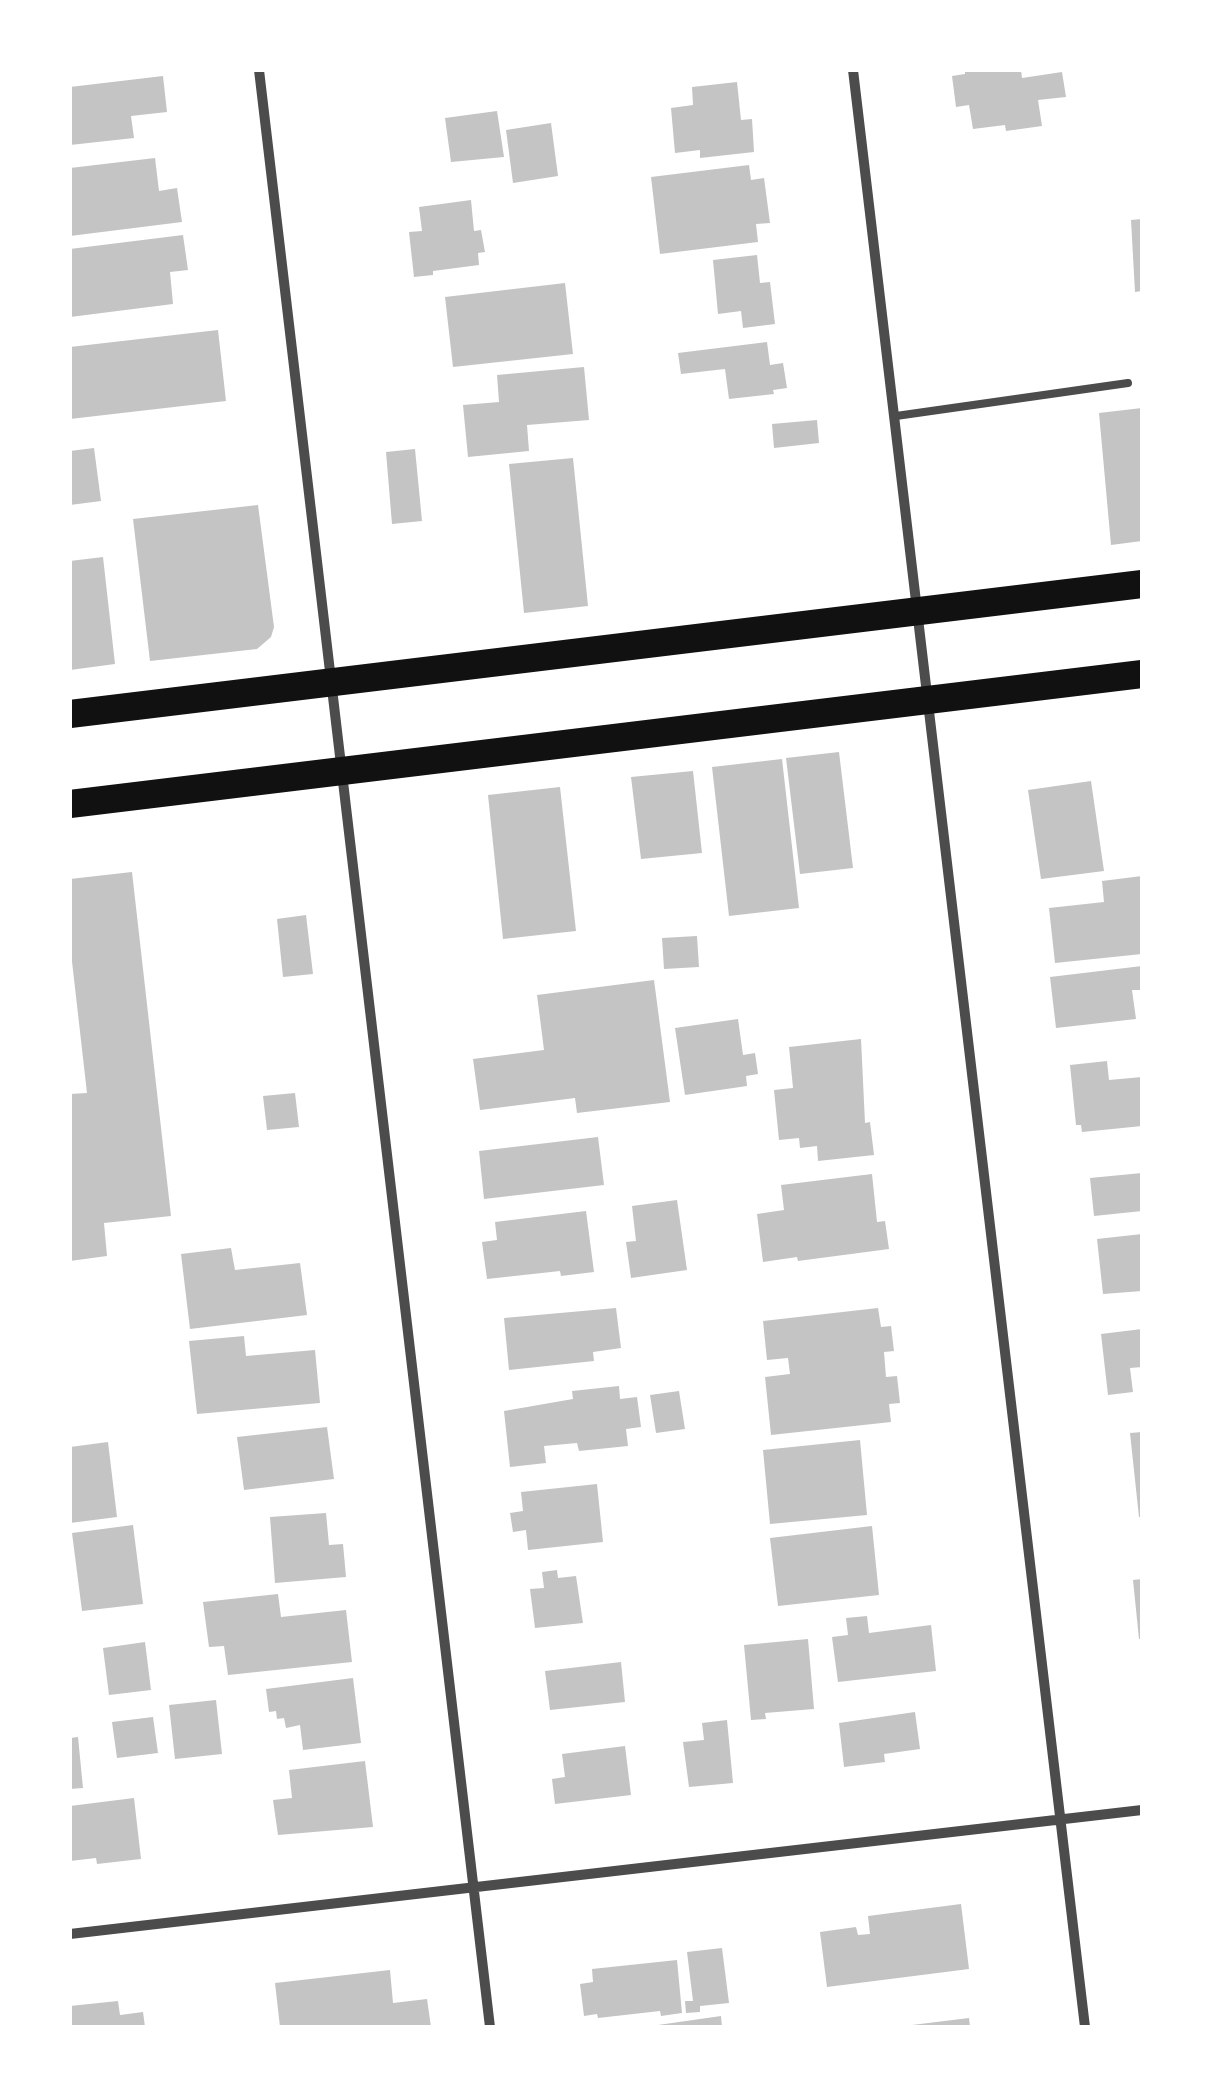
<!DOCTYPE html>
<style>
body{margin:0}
#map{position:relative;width:1212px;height:2097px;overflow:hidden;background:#fff;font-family:"Alegreya Sans",sans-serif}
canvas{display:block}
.frame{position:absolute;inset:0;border:72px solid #fff;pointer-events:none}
</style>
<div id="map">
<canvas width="1212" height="2097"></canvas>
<div class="frame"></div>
</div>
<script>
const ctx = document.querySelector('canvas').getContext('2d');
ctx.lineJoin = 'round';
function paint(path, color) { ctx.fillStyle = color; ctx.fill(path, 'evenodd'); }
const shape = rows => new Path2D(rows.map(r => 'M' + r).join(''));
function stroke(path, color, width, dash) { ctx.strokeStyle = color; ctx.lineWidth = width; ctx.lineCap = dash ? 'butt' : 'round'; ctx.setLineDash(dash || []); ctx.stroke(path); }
paint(shape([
 [965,70,1021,70,1022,78,1062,72,1066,97,1038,100,1042,126,1006,131,1005,125,973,129,969,105,956,107,952,76,965,74],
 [163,76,167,112,131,116,134,138,70,145,70,87],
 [737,82,741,120,752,119,754,152,700,158,700,150,675,153,671,108,693,105,692,87],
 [497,111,504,157,451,162,445,118],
 [551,123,558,176,513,183,506,130],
 [155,158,159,191,177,188,182,222,70,236,70,168],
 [749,165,751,180,764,178,770,223,756,224,758,242,660,254,651,177],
 [471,200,474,231,481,230,485,252,478,253,479,265,433,271,433,275,414,277,409,232,422,231,419,207],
 [1142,219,1142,291,1135,292,1131,220],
 [183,235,188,270,170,272,173,304,70,317,70,249],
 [757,255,760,283,770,282,775,324,743,328,741,311,718,314,713,260],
 [565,283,573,354,453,367,445,297],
 [218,330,226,401,70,419,70,347],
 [767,342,770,365,783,363,787,388,773,390,774,394,729,399,725,369,681,374,678,353],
 [584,367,589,420,527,425,529,451,468,457,463,405,499,402,497,375],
 [1142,408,1142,541,1111,545,1099,413],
 [817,420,819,443,774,448,772,424],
 [94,448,101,501,70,505,70,451],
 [415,449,422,521,392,524,386,452],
 [573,458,588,606,524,613,509,464],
 [258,505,274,627,271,637,257,649,150,661,133,519],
 [103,557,115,664,70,670,70,561],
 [839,752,853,868,800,874,786,758],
 [782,759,799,908,729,916,712,767],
 [693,771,702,853,641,859,631,777],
 [1091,781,1104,871,1041,879,1028,790],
 [560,787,576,931,503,939,488,795],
 [132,872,171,1216,104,1223,107,1256,70,1261,70,1094,87,1093,70,944,70,879],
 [1142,876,1142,954,1055,963,1049,908,1104,902,1102,881],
 [306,915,313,974,283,977,277,919],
 [697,936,699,967,664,969,662,938],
 [1142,966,1142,990,1132,990,1136,1019,1056,1028,1050,977],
 [654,980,670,1102,577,1113,575,1098,480,1110,473,1059,544,1050,537,995],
 [738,1019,743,1055,755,1053,758,1074,746,1076,747,1086,685,1095,675,1028],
 [861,1039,865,1123,870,1122,874,1155,818,1161,817,1146,800,1148,799,1138,779,1140,774,1090,793,1088,789,1047],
 [1107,1061,1109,1080,1142,1077,1142,1126,1082,1132,1081,1125,1076,1125,1070,1065],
 [295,1093,299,1127,267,1130,263,1096],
 [598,1137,604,1185,484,1199,479,1151],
 [1142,1173,1142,1211,1094,1216,1090,1178],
 [872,1174,877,1222,885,1221,889,1249,798,1261,797,1257,763,1262,757,1214,784,1210,781,1185],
 [677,1200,687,1270,631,1278,626,1242,636,1241,632,1206],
 [586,1211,594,1272,561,1276,560,1271,487,1279,482,1242,497,1240,495,1222],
 [1142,1234,1142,1291,1103,1294,1097,1239],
 [231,1248,235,1270,300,1263,307,1315,190,1329,181,1254],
 [616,1308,621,1348,593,1352,594,1361,509,1370,504,1318],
 [878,1308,881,1327,891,1326,894,1351,884,1352,886,1377,897,1376,900,1403,889,1404,891,1422,771,1435,765,1377,790,1374,788,1358,767,1360,763,1321],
 [1142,1329,1142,1367,1130,1368,1133,1392,1108,1395,1101,1334],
 [244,1336,246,1356,315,1350,320,1403,197,1414,189,1341],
 [619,1386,620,1399,637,1397,641,1427,626,1429,628,1446,579,1451,577,1443,544,1446,546,1463,510,1467,504,1411,573,1399,572,1391],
 [679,1391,685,1429,656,1433,650,1395],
 [327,1427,334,1479,244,1490,237,1437],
 [1142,1432,1142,1517,1139,1517,1130,1433],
 [860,1440,867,1515,770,1524,763,1450],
 [108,1442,117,1517,70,1523,70,1447],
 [597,1484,603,1542,528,1550,526,1530,513,1532,510,1513,523,1511,521,1492],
 [326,1513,329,1545,343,1544,346,1577,275,1583,270,1517],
 [133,1525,143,1604,82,1611,72,1533],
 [872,1526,879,1595,778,1606,770,1538],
 [557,1570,558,1578,576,1576,583,1623,535,1628,530,1589,544,1588,542,1572],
 [1142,1579,1142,1639,1139,1639,1133,1580],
 [278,1594,281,1617,346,1610,352,1662,228,1675,224,1646,209,1647,203,1602],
 [867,1616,869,1633,931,1625,936,1671,838,1682,832,1637,848,1635,846,1618],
 [808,1639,814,1709,765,1713,766,1719,751,1720,744,1645],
 [145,1642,151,1690,109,1695,103,1648],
 [621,1662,625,1702,550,1710,545,1671],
 [353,1678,361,1743,303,1750,300,1725,286,1728,284,1718,277,1719,276,1711,269,1712,266,1689],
 [216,1700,222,1754,175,1759,169,1705],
 [915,1712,920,1749,884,1754,885,1762,844,1767,839,1723],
 [153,1717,158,1753,117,1758,112,1722],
 [727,1720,733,1783,689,1787,683,1742,704,1740,702,1723],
 [78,1737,83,1788,70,1789,70,1738],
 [625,1746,631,1795,555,1804,552,1779,565,1777,562,1754],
 [365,1761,373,1827,278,1835,273,1800,292,1798,289,1770],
 [134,1798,141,1859,97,1864,96,1858,70,1861,70,1806],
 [961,1904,969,1969,827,1987,820,1932,856,1927,858,1935,870,1934,868,1916],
 [722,1948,729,2003,700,2006,700,2012,686,2013,685,2001,693,2001,687,1952],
 [677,1960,682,2013,661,2016,660,2011,598,2018,597,2014,584,2016,580,1984,593,1982,592,1969],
 [390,1970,393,2003,427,1999,431,2027,280,2027,275,1983],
 [118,2001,120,2015,143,2012,145,2027,70,2027,70,2006],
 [721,2016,722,2027,659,2027,658,2025],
 [969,2018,970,2027,913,2027,912,2025]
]), '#c4c4c4');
stroke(shape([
 [896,416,1128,383]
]), '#4c4c4c', 8);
stroke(shape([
 [259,70,490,2027],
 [853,70,1085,2027],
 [70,1934,1142,1810]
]), '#4c4c4c', 10);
stroke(shape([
 [70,714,1142,584],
 [70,804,1142,674]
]), '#111', 28);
</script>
